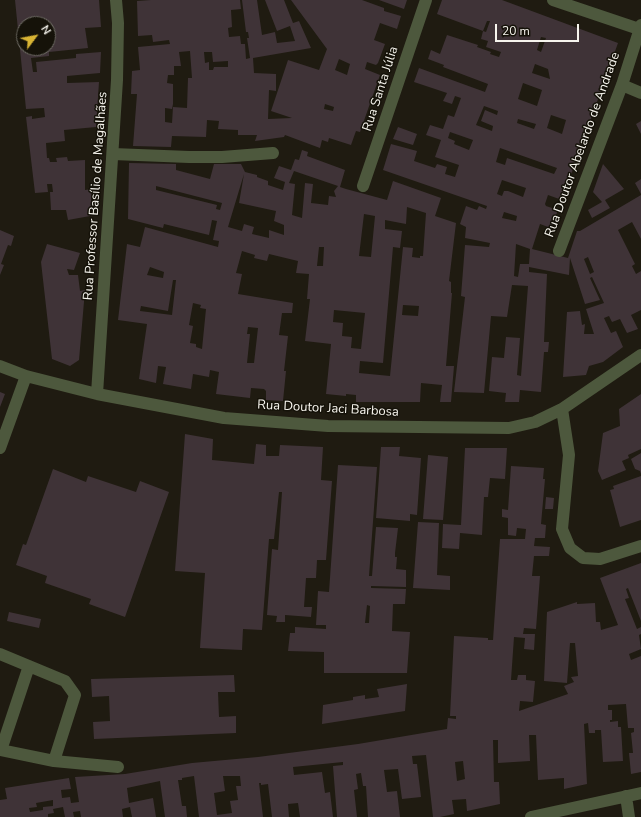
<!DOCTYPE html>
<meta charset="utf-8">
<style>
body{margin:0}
#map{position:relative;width:641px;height:817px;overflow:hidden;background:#1f1b11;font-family:"Nunito Sans",sans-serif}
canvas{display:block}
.north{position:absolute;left:16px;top:16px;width:40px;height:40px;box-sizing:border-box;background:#151209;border:1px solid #6f6d65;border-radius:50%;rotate:58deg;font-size:11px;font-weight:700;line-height:16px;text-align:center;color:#f7f5ee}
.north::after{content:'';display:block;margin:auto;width:14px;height:18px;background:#d8b434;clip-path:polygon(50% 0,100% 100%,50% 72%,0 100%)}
.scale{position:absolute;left:495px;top:24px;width:84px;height:18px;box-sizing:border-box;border:2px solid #f7f5ee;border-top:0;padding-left:5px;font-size:12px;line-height:14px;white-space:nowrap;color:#f7f5ee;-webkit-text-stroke:3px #151209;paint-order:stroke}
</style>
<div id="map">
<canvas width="641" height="817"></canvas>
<div class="north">N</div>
<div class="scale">20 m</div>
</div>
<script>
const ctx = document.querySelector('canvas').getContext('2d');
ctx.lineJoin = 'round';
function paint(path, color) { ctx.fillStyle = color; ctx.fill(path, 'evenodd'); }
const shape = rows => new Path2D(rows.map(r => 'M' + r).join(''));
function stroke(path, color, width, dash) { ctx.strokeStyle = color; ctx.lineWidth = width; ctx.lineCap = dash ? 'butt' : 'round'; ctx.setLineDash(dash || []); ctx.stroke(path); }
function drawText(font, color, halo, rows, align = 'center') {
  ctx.font = font + ' "Nunito Sans",sans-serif'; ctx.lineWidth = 3; ctx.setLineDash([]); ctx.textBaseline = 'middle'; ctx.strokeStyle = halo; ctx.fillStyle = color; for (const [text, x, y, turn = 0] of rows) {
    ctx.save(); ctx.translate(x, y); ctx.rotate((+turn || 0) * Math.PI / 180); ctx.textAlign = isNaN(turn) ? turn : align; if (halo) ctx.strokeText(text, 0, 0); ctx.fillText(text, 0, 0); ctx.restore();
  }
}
paint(shape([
 [15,0,99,0,101,27,85,28,88,48,49,52,49,56,31,58,33,72,37,72,36,62,76,58,76,54,101,52,100,73,67,76,67,83,99,82,96,127,64,130,65,141,46,143,47,158,49,158,50,162,57,162,56,158,67,157,68,161,85,160,85,190,92,189,90,216,68,220,66,210,51,210,50,192,53,192,52,184,47,184,48,192,35,193,26,117,32,116,32,119,45,117,44,108,26,109],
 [24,24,48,24,48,48,24,48],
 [151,0,240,0,241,9,231,10,232,27,228,28,229,37,240,36,241,44,245,44,246,59,250,58,247,38,249,38,248,32,246,32,242,0,257,0,262,35,275,32,277,43,295,41,290,26,277,31,265,0,284,0,293,23,299,21,311,48,253,58,254,73,276,74,276,91,269,90,268,119,292,118,271,111,288,60,319,70,327,49,291,0,362,0,384,8,384,11,401,16,397,29,380,23,374,40,385,44,378,63,376,65,367,62,365,69,380,75,360,132,356,131,351,145,329,138,328,142,322,140,320,148,285,135,284,137,255,141,257,135,238,135,238,130,218,129,219,121,207,120,206,137,172,136,171,147,133,146,137,94,131,94,132,71,140,70,138,47,170,44,169,40,153,42,152,35,138,36,137,1],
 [190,51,192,78,188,78,187,108,173,107,172,123,165,122,165,108,172,109,173,104,173,84,167,83,168,75,174,75,174,66,181,66,179,52],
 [204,52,212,52,213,62,228,61,228,67,214,67,213,70,209,70,209,62,205,63],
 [339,59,350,64,347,75,335,70],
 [325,104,334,107,333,111,324,109],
 [379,0,407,0,404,9],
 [442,0,502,0,618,43,562,200,548,195,545,204,546,206,558,210,551,228,540,224,532,249,568,258,577,231,580,231,641,195,641,239,632,222,618,230,635,264,632,266,636,274,641,271,641,310,631,315,638,329,627,333,620,319,612,322,609,316,604,318,611,333,616,331,623,347,603,362,589,366,586,375,563,377,567,312,580,311,582,325,585,324,584,334,594,334,586,309,604,303,592,277,590,278,600,300,585,304,570,258,569,275,529,267,529,272,547,274,544,342,549,342,548,352,544,352,541,392,520,390,519,402,505,402,506,393,489,391,492,357,504,358,506,337,520,338,517,375,521,376,528,286,512,285,507,317,491,316,484,393,454,392,465,297,461,296,465,245,489,247,490,243,465,238,466,227,460,224,466,206,477,210,479,206,486,209,487,206,383,170,391,144,417,151,414,161,435,168,437,164,447,167,445,174,455,177,459,165,435,157,441,140,426,135,430,125,443,129,448,115,454,117,461,98,455,96,452,104,443,101,447,93,414,82,419,68,485,92,488,84,443,67,444,65,428,59,431,50,440,54,447,35,478,45,477,47,491,52,490,54,499,57,501,52,486,47,488,41,481,39,483,31,437,14],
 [487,21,490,21,486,32,483,31],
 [541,37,546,38,541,52,537,50],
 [535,64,548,69,550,79,532,73],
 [523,83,542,90,537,106,518,99],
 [484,106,498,111,497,115,485,110,481,121,493,126,492,131,476,125],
 [551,115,566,120,562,134,547,128],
 [518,119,536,124,534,129,517,123],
 [450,132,473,140,469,150,454,144,455,141,448,138],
 [500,148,557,168,554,174,507,158,505,165,496,162],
 [502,180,526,188,523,197,508,191,504,191,502,196,497,194],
 [504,212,517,216,516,221,502,218],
 [516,244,530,249,529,264,520,264,518,277,514,276],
 [588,257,594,272,590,274,584,259],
 [641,121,641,134,636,124],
 [398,127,417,134,413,145,393,139],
 [302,150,308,152,307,156,345,170,340,187,346,189,387,200,393,181,441,198,435,216,456,223,449,281,451,282,451,293,452,293,446,366,454,366,451,402,440,402,442,385,421,383,420,402,356,402,356,395,346,394,346,396,326,394,331,344,305,341,310,299,307,299,309,274,296,273,298,261,269,254,267,261,254,258,255,255,242,251,236,273,242,274,238,294,293,303,292,313,282,313,279,335,288,336,284,371,286,371,283,401,266,400,266,391,264,389,251,388,250,398,216,394,219,372,210,370,209,377,193,374,191,389,163,384,166,367,158,366,156,383,139,379,147,324,118,320,127,244,140,247,145,227,218,247,219,241,213,240,217,221,212,220,209,235,164,224,163,228,128,219,129,163,176,164,176,170,210,179,214,164,241,164,245,172,257,175,257,177,268,181,268,185,283,190,285,182,274,178,279,166,291,170,295,159,299,160],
 [294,171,338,186,334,191,336,197,329,196,328,205,311,203,313,184,305,183,302,218,292,215,295,184,289,183],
 [244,174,239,203,276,211,274,221,284,225,284,235,269,230,269,238,252,234,254,227,244,224,242,231,228,227],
 [156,186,222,203,220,210,216,209,217,205,156,190],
 [407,207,426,213,423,256,420,256,420,258,412,257,413,248,403,247,390,376,359,373,360,361,383,363,393,247,400,248,402,231,385,229,385,220,406,224],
 [364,214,375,216,371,257,359,256],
 [319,247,324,247,323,266,317,266],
 [150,267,164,272,163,278,147,275],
 [173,280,176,280,172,315,140,311,141,306,168,311],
 [193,303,201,305,200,308,206,309,202,349,196,347,196,344,190,343,193,326,189,325],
 [403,305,419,306,418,316,402,315],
 [334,310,365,313,361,349,351,348,352,337,342,336,343,323,333,322],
 [248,327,258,328,254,363,247,363,250,334,247,334],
 [603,164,624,189,605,200,610,208,592,218,588,210,602,202,593,192],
 [641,179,641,194,635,183],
 [0,230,14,236,11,246,8,245,1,264,4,265,0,275],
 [47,244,80,253,74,270,67,269,69,275,78,275,80,291,85,290,79,360,70,366,52,359,41,262],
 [0,392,5,394,0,407],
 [641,394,641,449,628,455,629,458,622,461,626,470,602,480,598,471,603,433,620,426,619,409],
 [185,434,213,439,212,460,254,464,256,444,266,445,266,456,279,456,280,445,323,447,321,480,332,481,326,560,317,560,316,578,306,578,304,607,312,607,311,617,285,615,285,622,276,622,277,616,267,615,272,549,278,550,282,492,279,492,274,539,269,539,262,630,243,629,242,650,200,648,205,573,175,571],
 [381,447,400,447,399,456,421,458,417,515,410,514,410,521,376,518],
 [465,448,507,448,505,479,490,478,488,497,484,497,482,535,460,533,459,549,442,548,443,524,461,525],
 [641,453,641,474,640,471,635,469,631,459],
 [428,455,448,457,443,520,423,519],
 [338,465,377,467,369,576,372,576,376,527,398,528,395,553,395,557,397,557,396,569,406,570,406,587,371,586,371,588,406,589,405,604,393,604,392,631,410,632,407,673,324,673,324,652,288,651,290,633,295,633,295,627,326,629,326,625,316,625,318,591,329,592],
 [367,605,370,606,369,623,365,623],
 [511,466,544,468,543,479,545,479,541,524,546,525,545,538,535,538,534,546,550,547,549,556,534,556,532,576,540,576,536,629,524,628,523,634,535,634,534,650,524,649,525,638,514,637,511,680,517,680,518,675,526,675,526,680,535,681,533,702,520,701,519,711,568,694,564,686,574,682,571,677,578,676,575,643,570,643,567,683,544,681,547,612,577,602,577,604,595,603,596,622,600,622,601,630,618,625,600,578,641,563,641,621,628,588,626,589,629,598,625,599,637,629,641,627,641,634,639,635,641,649,629,654,631,660,641,656,641,772,631,774,629,753,633,753,631,733,634,732,634,728,628,728,626,704,608,705,608,710,612,710,612,720,610,720,610,722,618,721,618,727,621,727,623,761,603,762,601,730,595,730,595,733,589,733,588,723,584,724,587,784,564,789,564,778,538,780,536,735,529,735,530,761,498,763,498,740,493,740,494,782,499,782,500,804,467,811,466,799,452,800,454,814,440,817,433,817,426,755,412,756,413,764,417,764,421,797,402,799,398,769,384,770,387,792,397,791,400,817,368,817,366,786,363,786,361,773,356,774,358,789,354,790,357,817,337,817,333,766,343,765,343,762,293,767,294,775,322,772,325,793,330,792,333,817,300,817,298,803,288,804,289,817,272,817,268,784,261,785,261,783,259,783,263,817,199,817,194,776,182,778,182,780,178,780,182,806,186,806,187,817,165,817,160,781,127,788,129,803,153,798,156,817,132,817,130,807,122,809,123,817,81,817,80,811,73,812,74,817,65,817,63,807,53,809,54,813,48,814,48,817,0,817,0,800,7,799,5,788,69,778,71,789,61,790,62,798,70,797,71,803,79,802,75,777,125,774,192,763,258,757,358,744,447,729,448,718,456,719,456,716,450,716,454,636,488,638,488,640,493,640,500,539,525,539,526,529,517,528,516,536,508,535,508,518,502,517,502,509,508,510],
 [463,761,465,779,457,781,455,762],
 [223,776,240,776,241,786,236,786,238,800,230,801,232,813,217,815,214,793,225,791],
 [53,800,53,806,43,807,43,810,30,812,29,808,37,807,36,803],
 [53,469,86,482,88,476,136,492,140,481,169,492,125,617,89,604,91,599,45,583,47,576,16,565,23,544,26,545],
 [641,476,641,520,620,527,610,490,614,489,613,486],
 [546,497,554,498,553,509,545,509],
 [418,522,439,523,437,575,450,576,450,590,413,588],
 [9,612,41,619,39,628,7,621],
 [234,675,235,692,218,692,219,717,236,716,236,733,94,739,93,722,110,721,109,696,92,697,91,679],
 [407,684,405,711,322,724,323,705,353,700,353,697,365,695,365,699,379,697,377,689]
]), '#3f3337');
stroke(shape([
 [0,654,65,681,75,695,54,761],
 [0,750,54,761,118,767],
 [1,750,29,666]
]), '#4d583d', 12);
stroke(shape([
 [553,0,639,29],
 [622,85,641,93],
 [113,154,189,157,222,157,273,153],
 [363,186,426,0],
 [559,251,622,85,641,25],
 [0,366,26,376,97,394,224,418,328,426,509,428,535,422,562,409,641,355],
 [97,394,117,80,118,23,116,0],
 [562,409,569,455,562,529,570,548,583,558,600,559,641,546],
 [0,448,26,376],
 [626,796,629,817],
 [531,817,641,793]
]), '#4d583d', 12);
drawText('13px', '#f7f5ee', '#151209', [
 ["Rua Santa Júlia",381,89,-72],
 ["Rua Doutor Abelardo de Andrade",583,145,-70],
 ["Rua Professor Basílio de Magalhães",96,196,-86],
 ["Rua Doutor Jaci Barbosa",328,409,3]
]);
</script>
